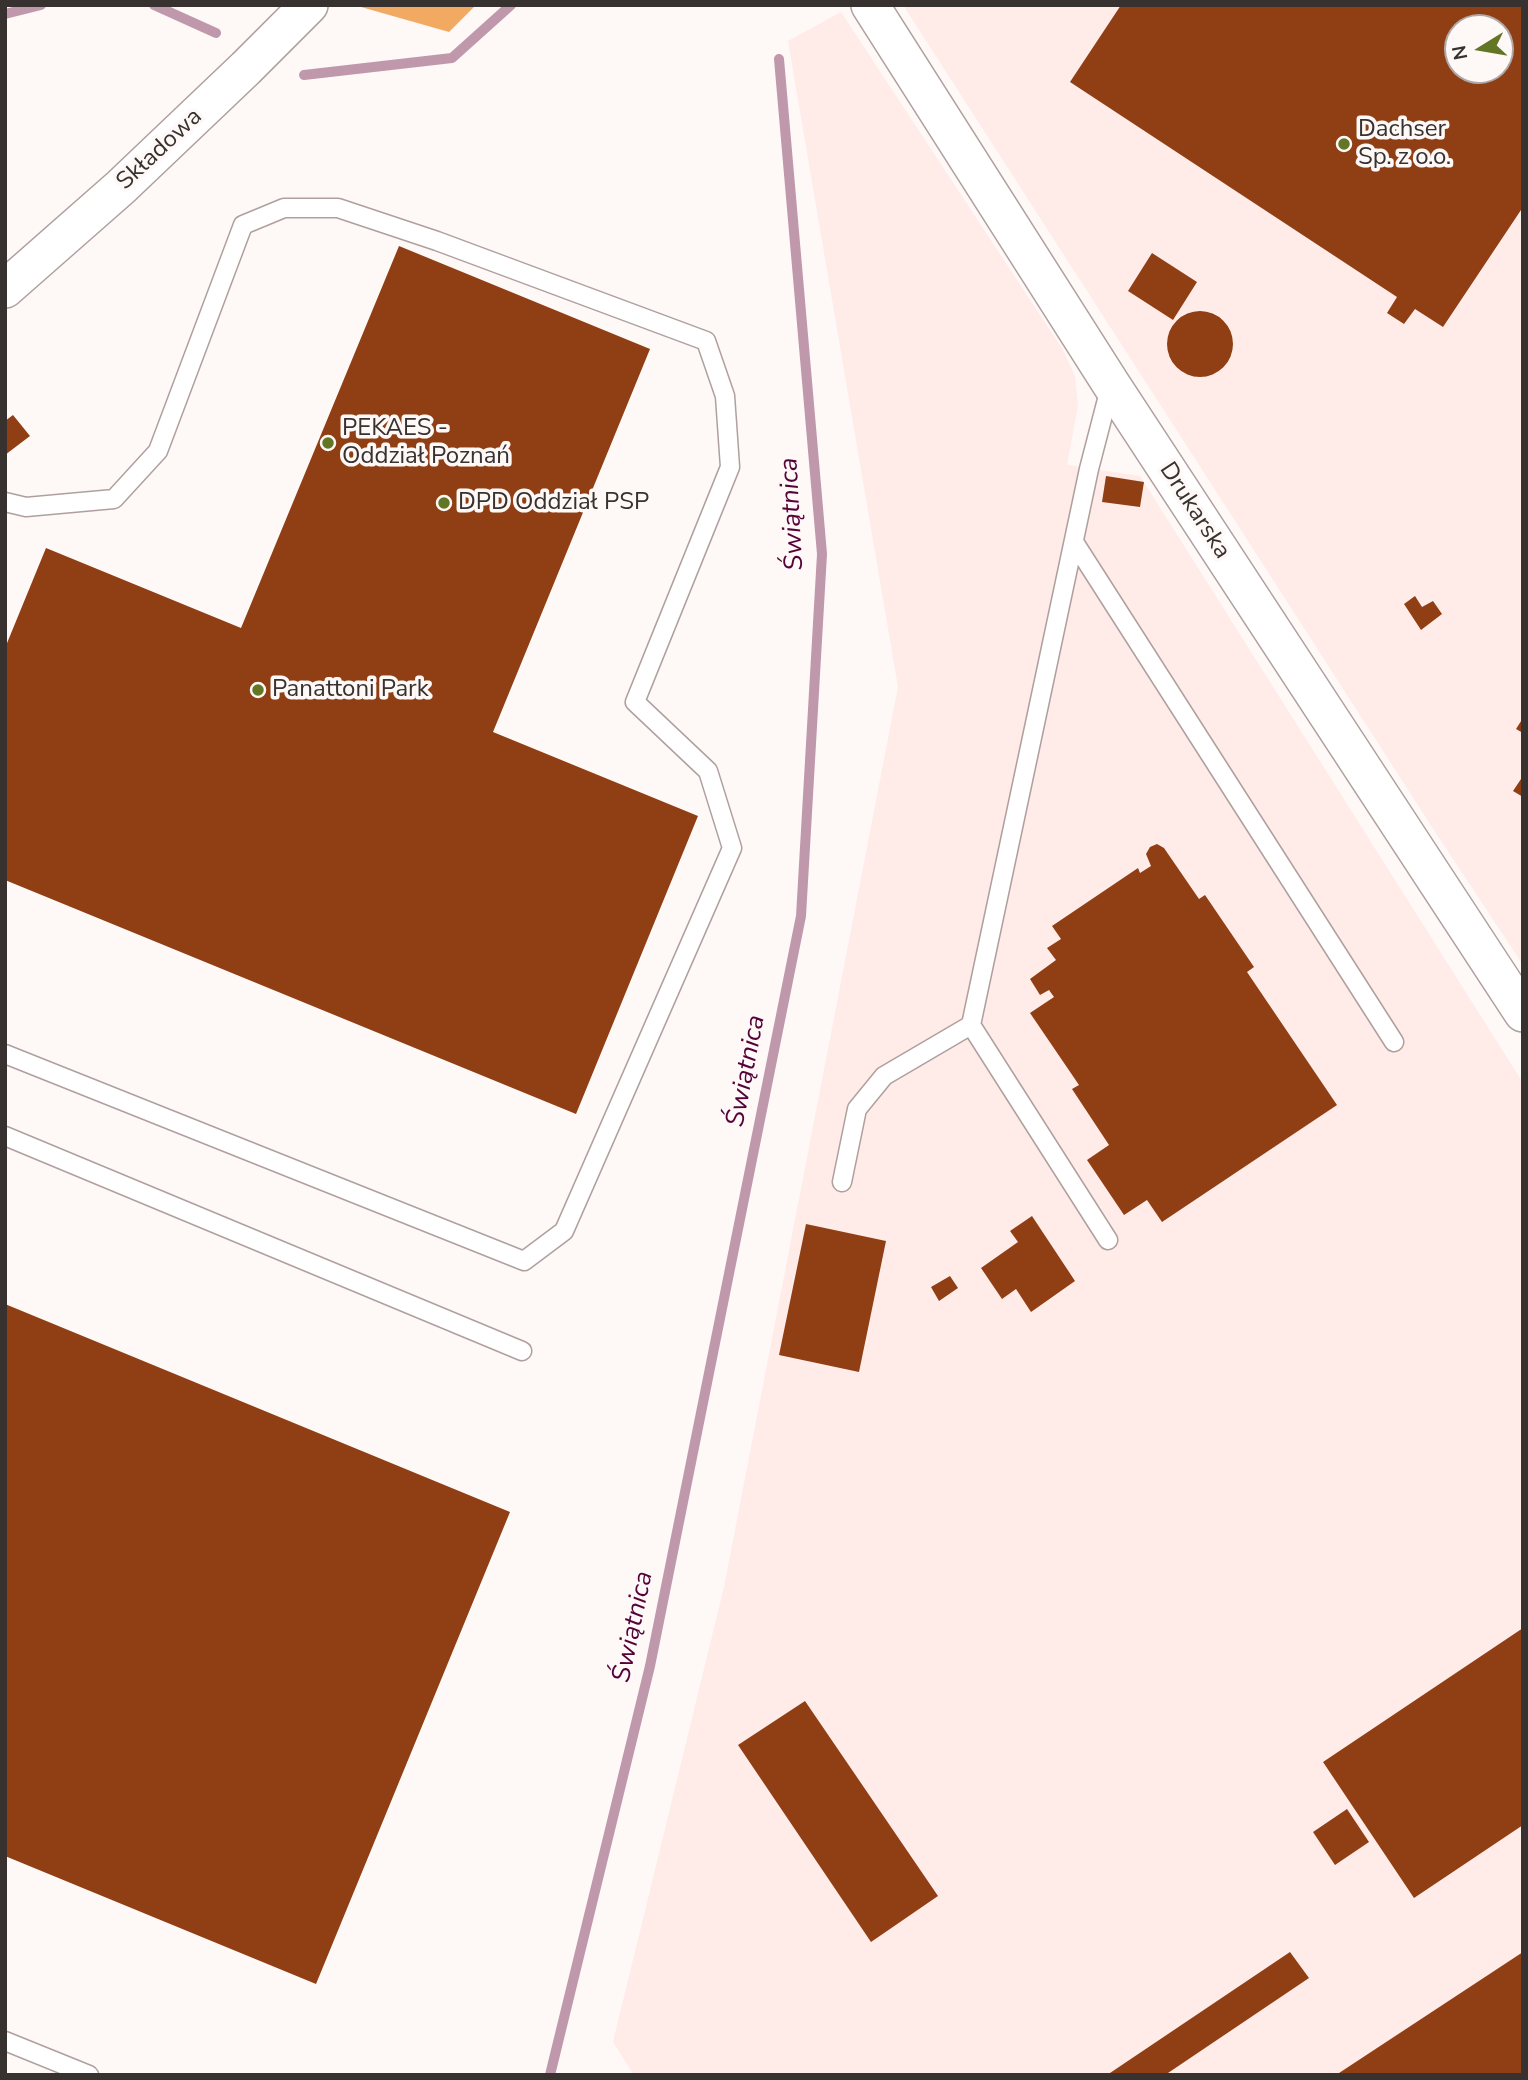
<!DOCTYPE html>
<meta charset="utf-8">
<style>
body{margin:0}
#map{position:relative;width:1528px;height:2080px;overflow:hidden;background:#fef8f7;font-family:"Nunito Sans",sans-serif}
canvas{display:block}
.frame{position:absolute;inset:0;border:7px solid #373130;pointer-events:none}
.north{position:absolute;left:1444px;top:14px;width:70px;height:70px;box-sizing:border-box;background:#fef8f7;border:2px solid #aea8a7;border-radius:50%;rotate:259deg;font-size:19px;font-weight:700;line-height:28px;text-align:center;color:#373130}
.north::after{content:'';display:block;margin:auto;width:24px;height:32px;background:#627626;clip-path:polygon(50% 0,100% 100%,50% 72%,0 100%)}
</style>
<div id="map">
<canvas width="1528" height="2080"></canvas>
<div class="frame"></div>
<div class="north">N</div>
</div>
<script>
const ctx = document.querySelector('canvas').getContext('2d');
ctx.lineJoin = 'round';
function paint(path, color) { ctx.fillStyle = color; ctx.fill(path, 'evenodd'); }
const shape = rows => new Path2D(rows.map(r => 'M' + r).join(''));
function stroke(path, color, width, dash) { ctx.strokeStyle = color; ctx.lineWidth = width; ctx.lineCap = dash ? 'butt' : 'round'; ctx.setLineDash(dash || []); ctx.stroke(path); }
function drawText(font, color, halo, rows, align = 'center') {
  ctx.font = font + ' "Nunito Sans",sans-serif'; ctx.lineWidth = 7; ctx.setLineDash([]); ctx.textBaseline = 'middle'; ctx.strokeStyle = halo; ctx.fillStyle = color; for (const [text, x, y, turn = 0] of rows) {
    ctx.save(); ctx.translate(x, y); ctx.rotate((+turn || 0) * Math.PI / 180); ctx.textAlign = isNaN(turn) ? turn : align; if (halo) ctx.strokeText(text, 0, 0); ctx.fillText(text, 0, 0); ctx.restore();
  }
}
paint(shape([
 [906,5,1523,5,1523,965,1432,827,905,8],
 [1458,28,1500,28,1500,70,1458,70],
 [841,12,1063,350,1075,376,1078,406,1067,465,1140,476,1523,1083,1523,2075,634,2075,613,2042,724,1587,898,687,788,41]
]), '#ffebe8');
paint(shape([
 [354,5,476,5,449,32]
]), '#f2aa63');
stroke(shape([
 [154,5,216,33],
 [5,14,41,5],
 [304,75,452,58,511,5],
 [550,2075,650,1666,801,916,822,554,779,59]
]), '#c098ab', 10);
paint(shape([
 [1121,5,1523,5,1523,207,1443,327,1415,309,1404,324,1387,313,1397,297,1070,82],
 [1458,28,1500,28,1500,70,1458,70],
 [399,246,650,349,493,732,698,816,576,1114,5,880,5,648,46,548,241,628],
 [1152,253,1197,282,1173,320,1128,291],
 '1167 344a33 33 0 1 1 66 0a33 33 0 1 1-66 0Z',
 [13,415,30,436,5,455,5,421],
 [1106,476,1144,482,1140,507,1102,502],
 [1415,596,1422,607,1433,601,1442,614,1421,630,1404,604],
 [1523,718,1523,733,1516,729],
 [1523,776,1523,797,1513,791],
 [1157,844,1164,848,1199,899,1205,895,1254,967,1247,972,1337,1105,1162,1222,1147,1200,1124,1215,1087,1160,1109,1145,1072,1089,1079,1085,1030,1013,1054,997,1049,990,1040,995,1030,979,1056,960,1047,948,1061,939,1052,926,1138,868,1140,873,1151,866,1146,854,1150,847],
 [1032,1216,1075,1281,1031,1312,1016,1289,1002,1299,981,1268,1018,1242,1010,1231],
 [806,1224,886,1241,859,1372,779,1355],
 [950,1276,958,1288,939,1301,931,1287],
 [5,1304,510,1512,316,1984,5,1856],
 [1523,1628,1523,1825,1414,1898,1323,1762],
 [805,1701,938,1896,871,1942,738,1745],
 [1347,1809,1369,1842,1335,1865,1313,1832],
 [1290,1952,1309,1978,1165,2075,1107,2075],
 [1523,1952,1523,2075,1336,2075]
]), '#903f14');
const lane = shape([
 [5,502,26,507,114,499,158,451,243,225,284,208,338,208,437,241,706,341,725,396,730,467,635,702,708,771,732,848,564,1231,524,1261,5,1054],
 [1074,542,1394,1042],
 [971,1025,1108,1240],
 [5,1136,522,1351],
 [842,1182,857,1109,884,1076,971,1025,1089,469,1110,388],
 [5,2041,89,2075]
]);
const street = shape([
 [870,5,1111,384,1523,1013],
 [5,289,121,187,246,68,309,5]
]);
stroke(lane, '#afa09e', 21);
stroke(street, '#afa09e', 40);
stroke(lane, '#fff', 18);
stroke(street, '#fff', 37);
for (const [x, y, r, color] of [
 [1344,144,7,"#627626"],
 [328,443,7,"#627626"],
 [444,503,7,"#627626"],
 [258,690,7,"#627626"]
]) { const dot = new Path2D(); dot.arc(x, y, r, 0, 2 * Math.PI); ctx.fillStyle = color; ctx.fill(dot); stroke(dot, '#fef8f7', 2.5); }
drawText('24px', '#373130', '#fef8f7', [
 ["Dachser",1358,130],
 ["Sp. z o.o.",1358,158],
 ["PEKAES -",342,429],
 ["Oddział Poznań",342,457],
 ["DPD Oddział PSP",458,503],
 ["Panattoni Park",272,690]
], 'left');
drawText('24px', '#373130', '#fef8f7', [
 ["Składowa",160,150,-43],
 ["Drukarska",1194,511,57]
]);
drawText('italic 26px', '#540339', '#fef8f7', [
 ["Świątnica",793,514,-93],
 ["Świątnica",747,1071,-79],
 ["Świątnica",634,1627,-78]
]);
</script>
